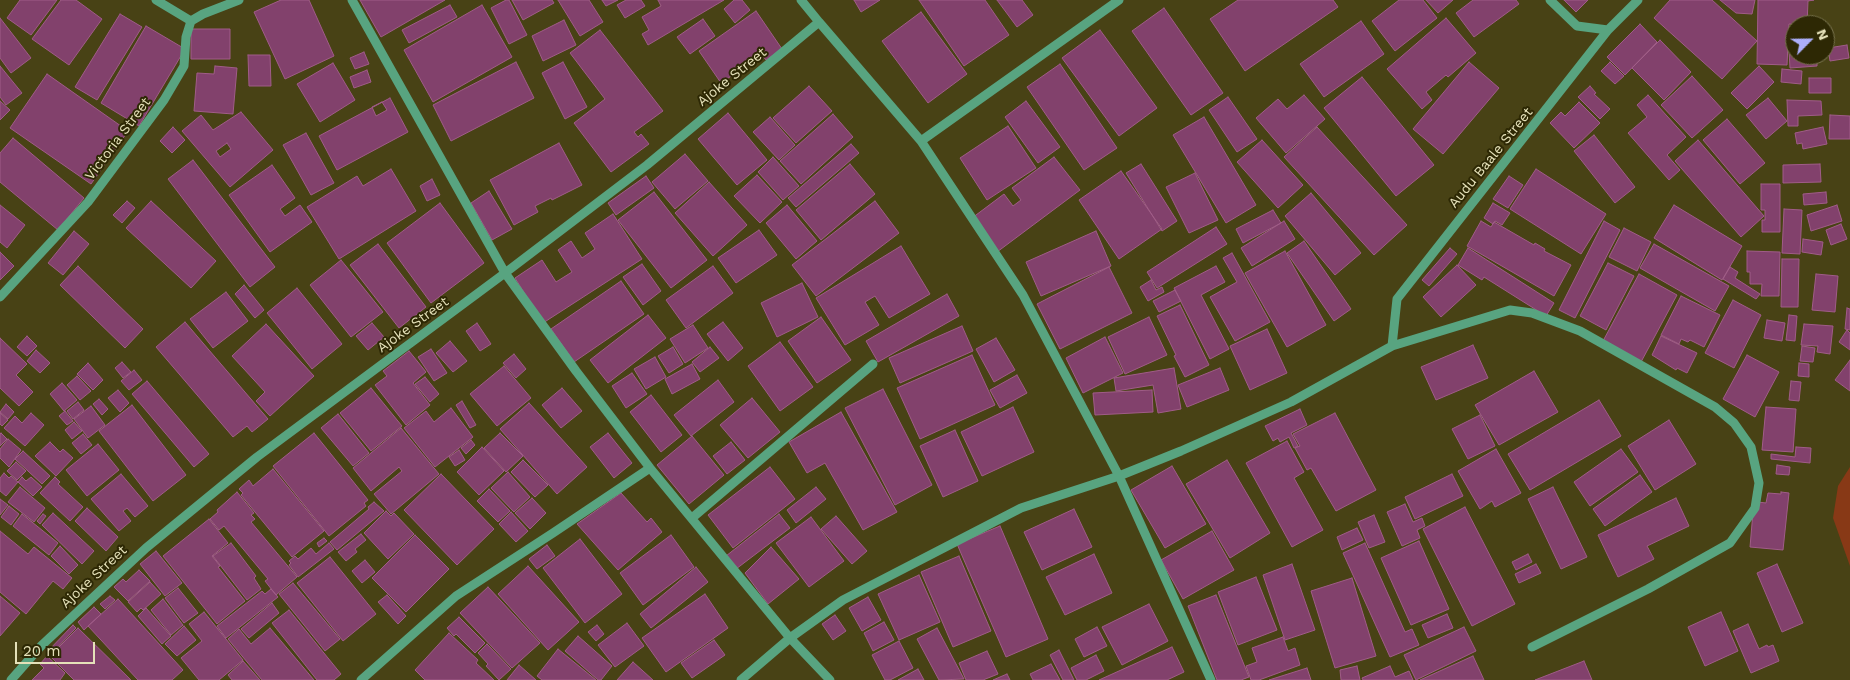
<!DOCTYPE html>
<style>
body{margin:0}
#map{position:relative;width:1850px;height:680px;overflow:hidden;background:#484215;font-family:"Work Sans",sans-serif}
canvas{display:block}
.north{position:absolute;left:1785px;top:15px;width:50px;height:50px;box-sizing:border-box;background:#2d2804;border:1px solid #77724c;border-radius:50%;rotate:67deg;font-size:14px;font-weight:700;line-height:20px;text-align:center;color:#e5e1b9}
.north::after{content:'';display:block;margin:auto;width:18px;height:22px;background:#acaffb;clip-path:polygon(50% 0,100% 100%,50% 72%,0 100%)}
.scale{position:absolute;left:15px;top:642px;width:80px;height:22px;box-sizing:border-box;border:2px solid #e5e1b9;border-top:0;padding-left:6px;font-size:15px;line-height:18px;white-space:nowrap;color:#e5e1b9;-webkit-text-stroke:4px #2d2804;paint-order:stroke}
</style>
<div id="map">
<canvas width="1850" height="680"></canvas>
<div class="north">N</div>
<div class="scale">20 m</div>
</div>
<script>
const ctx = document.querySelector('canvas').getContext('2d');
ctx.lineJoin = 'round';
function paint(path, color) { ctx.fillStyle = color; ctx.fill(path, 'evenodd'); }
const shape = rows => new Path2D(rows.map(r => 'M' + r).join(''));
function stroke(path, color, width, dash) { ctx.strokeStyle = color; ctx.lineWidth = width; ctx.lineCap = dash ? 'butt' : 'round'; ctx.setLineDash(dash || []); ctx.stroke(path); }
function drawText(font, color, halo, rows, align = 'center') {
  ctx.font = font + ' "Work Sans",sans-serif'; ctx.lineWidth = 4; ctx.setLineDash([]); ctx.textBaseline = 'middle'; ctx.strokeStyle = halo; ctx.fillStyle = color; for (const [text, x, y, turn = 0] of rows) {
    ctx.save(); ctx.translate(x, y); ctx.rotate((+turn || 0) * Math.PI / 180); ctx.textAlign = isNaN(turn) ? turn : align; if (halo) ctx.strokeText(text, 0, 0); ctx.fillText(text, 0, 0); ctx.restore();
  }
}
paint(shape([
 [1850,467,1850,566,1833,518,1838,486]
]), '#883916');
const building = shape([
 [20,0,57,0,31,35,7,18,20,0],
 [61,0,76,0,102,19,69,65,32,39,61,0],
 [281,0,309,0,334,56,285,79,254,12,281,0],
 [360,0,445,0,381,37,360,0],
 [506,0,509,0,527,35,509,44,491,8,506,0],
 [512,0,552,0,554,3,523,20,512,0],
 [558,0,589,0,603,22,580,36,558,0],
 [602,0,618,0,606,6,602,0],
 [626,0,641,0,645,6,625,18,617,5,626,0],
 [658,0,724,0,648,45,642,34,649,30,642,17,661,6,658,0],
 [734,0,742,0,750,10,735,23,724,9,734,0],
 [854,0,880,0,861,12,854,0],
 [919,0,985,0,1009,35,964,66,919,0],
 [997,0,1022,0,1033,15,1017,27,997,0],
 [1238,0,1333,0,1338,7,1245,71,1210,19,1238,0],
 [1399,0,1423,0,1437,18,1395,51,1372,21,1399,0],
 [1426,0,1453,0,1438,13,1426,0],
 [1473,0,1516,0,1519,4,1474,37,1456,13,1473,0],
 [1564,0,1588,0,1576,12,1564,0],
 [1670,0,1712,0,1757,41,1722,79,1654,18,1670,0],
 [1720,0,1755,0,1752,14,1736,13,1720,0],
 [1758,0,1814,0,1808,1,1807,25,1789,24,1787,65,1757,64,1758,0],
 [450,5,457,17,409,43,402,30,450,5],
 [482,5,512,57,433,102,404,50,482,5],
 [1164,8,1223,93,1191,115,1132,31,1164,8],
 [756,11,782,49,766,60,762,55,721,83,699,51,756,11],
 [921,12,967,74,928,103,882,41,921,12],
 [120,14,142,27,97,100,75,87,120,14],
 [0,18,31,58,11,73,0,58,0,18],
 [1446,18,1476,53,1448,77,1446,75,1426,92,1432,100,1422,109,1387,69,1446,18],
 [703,19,715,36,690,54,677,37,703,19],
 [564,20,576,45,543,61,532,36,564,20],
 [1361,21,1384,54,1324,97,1300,64,1361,21],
 [1640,24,1657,42,1625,75,1607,57,1640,24],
 [146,26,185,49,139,126,101,103,146,26],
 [191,29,230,29,230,59,191,59,191,29],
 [600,30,663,111,634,132,638,137,641,134,649,144,611,172,574,123,605,99,570,53,600,30],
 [1100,30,1157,108,1119,136,1062,58,1100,30],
 [1789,35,1795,35,1795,48,1789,48,1789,35],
 [1660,40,1691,72,1664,100,1632,68,1660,40],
 [1847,45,1849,58,1830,61,1828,48,1847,45],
 [1795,50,1795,55,1817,55,1817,66,1790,68,1789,51,1795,50],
 [364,52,369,64,355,69,350,58,364,52],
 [248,55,270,55,271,86,249,86,248,55],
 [516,62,534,98,451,141,433,105,516,62],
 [563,62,587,107,565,119,542,73,563,62],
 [1469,62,1499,88,1443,154,1413,129,1469,62],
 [1610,62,1624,76,1615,84,1601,71,1610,62],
 [333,63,355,100,320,122,297,84,333,63],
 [1060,64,1117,148,1084,170,1027,87,1060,64],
 [0,66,22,93,6,105,0,97,0,66],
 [215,66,237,68,233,114,194,111,197,73,214,74,215,66],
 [1759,66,1774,82,1747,109,1731,93,1759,66],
 [1782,69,1802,71,1801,84,1781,82,1782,69],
 [367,70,371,82,354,88,350,77,367,70],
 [47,74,128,131,91,184,10,128,47,74],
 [1692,76,1723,110,1692,138,1661,105,1692,76],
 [1362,77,1434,165,1396,196,1324,108,1362,77],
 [1809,78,1831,78,1831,93,1809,93,1809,78],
 [809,86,832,111,796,143,773,118,809,86],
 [1590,86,1596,93,1594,94,1610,109,1600,119,1578,97,1590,86],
 [1304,95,1325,119,1286,153,1256,118,1278,99,1287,109,1304,95],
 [1648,95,1686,137,1667,155,1680,170,1669,180,1628,133,1647,117,1637,105,1648,95],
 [1228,97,1257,139,1237,152,1209,110,1228,97],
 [390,98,408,132,337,170,319,136,390,98],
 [1768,98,1787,121,1766,139,1746,115,1768,98],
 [1787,100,1821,101,1822,115,1798,116,1798,126,1788,126,1787,100],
 [0,101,10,110,0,120,0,101],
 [1026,101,1060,147,1038,163,1005,117,1026,101],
 [382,102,387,110,376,116,372,107,382,102],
 [1579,102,1600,123,1574,148,1550,123,1561,112,1565,116,1579,102],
 [241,112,273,150,230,187,182,131,201,115,213,130,241,112],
 [227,143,231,149,220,157,216,151,227,143],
 [728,113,767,160,737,185,698,139,728,113],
 [833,114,853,137,801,184,780,161,833,114],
 [1830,115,1850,116,1850,139,1829,139,1830,115],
 [770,117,795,145,779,160,753,132,770,117],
 [1204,117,1256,205,1226,223,1173,135,1204,117],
 [1727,119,1765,163,1740,184,1703,140,1727,119],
 [1008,126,1036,168,987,200,960,158,1008,126],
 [173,127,185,140,172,153,160,141,173,127],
 [1317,127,1407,225,1374,255,1284,157,1317,127],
 [1823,127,1827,144,1803,149,1802,143,1797,144,1795,133,1823,127],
 [306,133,334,183,311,195,283,145,306,133],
 [1594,135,1635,187,1615,203,1574,151,1594,135],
 [13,138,84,198,58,230,0,182,0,153,13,138],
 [1262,140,1303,185,1278,208,1237,162,1262,140],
 [1698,140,1764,216,1741,237,1675,161,1698,140],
 [559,143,582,185,552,200,551,198,535,206,538,212,514,225,490,180,559,143],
 [851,144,859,153,796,207,788,198,851,144],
 [685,154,708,181,675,209,652,182,685,154],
 [773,157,799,186,783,200,758,172,773,157],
 [1054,157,1080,190,997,252,972,218,1004,194,1013,206,1021,200,1012,188,1054,157],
 [193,160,275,267,250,287,168,179,193,160],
 [850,164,875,194,821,240,796,210,850,164],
 [1141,164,1177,221,1162,231,1126,173,1141,164],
 [1820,164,1821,182,1783,183,1783,165,1820,164],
 [272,165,295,198,280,209,285,216,300,205,312,222,270,252,229,195,272,165],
 [391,169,416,211,339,259,307,207,357,176,363,186,391,169],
 [1536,169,1606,214,1581,254,1510,209,1536,169],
 [1121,171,1162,229,1119,259,1079,200,1121,171],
 [1195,173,1218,220,1189,233,1166,187,1195,173],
 [757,175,782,202,760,223,734,196,757,175],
 [646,176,654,188,616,215,608,203,646,176],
 [1509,176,1523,185,1508,208,1493,199,1509,176],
 [432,179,440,195,427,201,420,186,432,179],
 [709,182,747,225,713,256,675,213,709,182],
 [1761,184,1780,184,1780,232,1762,232,1762,220,1765,220,1765,210,1761,210,1761,184],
 [489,191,512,229,492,240,471,203,489,191],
 [654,192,707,260,671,288,618,220,654,192],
 [1826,192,1827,203,1804,205,1803,194,1826,192],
 [1311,193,1361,253,1335,275,1285,216,1311,193],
 [127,201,135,208,122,223,113,215,127,201],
 [151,201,216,261,191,288,126,228,151,201],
 [875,201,899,233,816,296,792,265,875,201],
 [440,203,484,263,431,303,387,243,440,203],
 [1493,203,1510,213,1502,225,1495,221,1493,224,1484,218,1493,203],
 [0,205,25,225,7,248,0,242,0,205],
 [787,205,817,241,796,259,766,223,787,205],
 [1674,205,1742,246,1722,280,1654,238,1674,205],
 [1837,205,1842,221,1811,231,1807,215,1837,205],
 [1784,209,1802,210,1800,254,1782,253,1784,209],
 [1273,210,1281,223,1243,243,1236,229,1273,210],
 [613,214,642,259,543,323,515,278,542,260,556,282,572,272,558,250,571,241,582,258,595,249,585,233,613,214],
 [1284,221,1295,239,1252,266,1241,248,1284,221],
 [1481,221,1491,227,1494,222,1534,245,1535,243,1545,249,1544,251,1571,265,1554,296,1467,246,1481,221],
 [1604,221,1620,230,1575,318,1559,310,1604,221],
 [1841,224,1847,239,1831,245,1826,230,1841,224],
 [1216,227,1227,244,1157,288,1147,272,1216,227],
 [1624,228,1651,242,1637,271,1609,257,1624,228],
 [759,230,777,255,736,283,718,258,759,230],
 [74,231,89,244,63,275,48,263,74,231],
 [1096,231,1111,266,1041,296,1026,262,1096,231],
 [1803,239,1823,242,1821,255,1802,252,1803,239],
 [1304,241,1351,309,1334,321,1287,253,1304,241],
 [378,244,426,307,399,328,350,265,378,244],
 [1654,244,1729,286,1715,311,1640,268,1654,244],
 [901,246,930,294,889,318,875,296,865,302,879,325,845,345,816,298,901,246],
 [1450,248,1457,254,1429,286,1422,280,1450,248],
 [1468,248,1554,303,1546,316,1484,277,1482,280,1458,265,1468,248],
 [1285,251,1326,325,1287,347,1245,273,1285,251],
 [1747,251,1780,252,1779,296,1761,296,1762,284,1750,284,1750,272,1747,272,1747,251],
 [0,252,14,266,0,280,0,252],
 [1232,253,1270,322,1235,341,1210,297,1237,282,1223,258,1232,253],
 [1782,259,1799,259,1798,307,1781,307,1782,259],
 [341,260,383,312,351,337,310,285,341,260],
 [1608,263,1634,276,1606,330,1580,316,1608,263],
 [642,264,661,291,643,305,623,277,642,264],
 [1457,265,1476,285,1441,317,1423,297,1457,265],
 [78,266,143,329,125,348,60,285,78,266],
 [713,266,733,293,686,328,666,300,713,266],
 [1216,266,1225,282,1201,295,1229,349,1210,359,1174,288,1216,266],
 [1109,267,1132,313,1060,349,1037,304,1109,267],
 [1730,267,1738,272,1735,278,1760,294,1756,299,1723,279,1730,267],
 [1639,274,1677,295,1641,362,1603,341,1639,274],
 [1816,274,1838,276,1835,312,1812,310,1816,274],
 [1151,280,1156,290,1162,287,1164,292,1148,301,1140,287,1151,280],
 [621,281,644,314,574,362,551,329,621,281],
 [802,283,818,317,777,337,761,303,802,283],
 [244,285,264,310,255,318,235,294,244,285],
 [297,288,342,344,312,369,267,313,297,288],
 [1175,290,1181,301,1159,312,1153,301,1175,290],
 [226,292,248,321,213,348,190,319,226,292],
 [947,294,959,316,878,362,866,341,947,294],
 [1681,296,1720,315,1704,347,1690,340,1688,342,1681,339,1679,344,1661,335,1681,296],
 [1733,300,1761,315,1734,368,1705,353,1733,300],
 [1180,305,1209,365,1185,377,1174,356,1176,355,1157,316,1180,305],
 [1847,308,1850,309,1850,330,1845,329,1847,308],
 [648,315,666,338,608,383,590,360,648,315],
 [1789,315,1797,316,1795,341,1786,340,1789,315],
 [821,317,851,360,817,383,788,341,821,317],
 [1149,317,1167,355,1125,374,1108,337,1149,317],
 [1767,320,1785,323,1782,341,1764,338,1767,320],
 [185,322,268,419,252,432,247,426,233,437,156,347,185,322],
 [723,322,743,348,728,361,707,334,723,322],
 [372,323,384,337,368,350,356,336,372,323],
 [477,323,491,344,480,351,466,331,477,323],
 [266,324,314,376,270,416,256,401,265,392,232,356,266,324],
 [1804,324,1833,326,1830,354,1817,352,1818,346,1801,345,1804,324],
 [693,325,708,348,685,363,670,339,693,325],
 [962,326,973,351,900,383,889,358,962,326],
 [1267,329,1287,373,1250,390,1230,346,1267,329],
 [1847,330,1850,333,1850,350,1839,342,1847,330],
 [27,336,37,346,27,356,17,347,27,336],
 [1661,336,1697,353,1687,373,1677,368,1676,370,1652,355,1661,336],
 [1105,337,1123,373,1083,393,1066,358,1105,337],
 [0,338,27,364,16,375,33,392,19,406,0,388,0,338],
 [996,338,1015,370,994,382,976,349,996,338],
 [450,341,467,361,453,372,436,353,450,341],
 [780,342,813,387,780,411,748,366,780,342],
 [1473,345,1488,378,1436,400,1421,367,1473,345],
 [1802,346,1815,348,1813,362,1800,361,1802,346],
 [673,347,683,364,669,373,658,356,673,347],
 [710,347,719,358,700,372,692,362,710,347],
 [431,349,447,373,434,381,418,357,431,349],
 [36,350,50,363,40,373,27,361,36,350],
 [409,351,426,372,413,383,430,405,406,425,375,385,387,376,383,371,409,351],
 [514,354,526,369,516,378,503,363,514,354],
 [972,355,995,405,920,439,897,388,972,355],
 [1747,355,1779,372,1755,417,1723,399,1747,355],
 [655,357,666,377,646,389,634,369,655,357],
 [1850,360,1850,391,1835,380,1850,360],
 [122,362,131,372,123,378,115,368,122,362],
 [88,363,103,380,93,390,77,374,88,363],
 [1799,363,1809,364,1809,377,1798,376,1799,363],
 [692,364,700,379,672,394,665,379,692,364],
 [504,366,531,398,497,426,470,394,504,366],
 [1174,368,1181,409,1158,413,1153,385,1116,391,1114,378,1174,368],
 [1220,368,1229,390,1187,407,1178,385,1220,368],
 [134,370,142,380,129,390,121,381,134,370],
 [1534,371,1558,412,1499,445,1475,405,1534,371],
 [632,373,647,394,626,408,612,386,632,373],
 [1017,375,1027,393,1000,408,990,390,1017,375],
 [77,376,91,391,80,400,67,385,77,376],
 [425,377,439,394,430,402,415,384,425,377],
 [718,380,734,402,691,436,674,415,718,380],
 [147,381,209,454,194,467,132,394,147,381],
 [1791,381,1801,382,1799,401,1789,400,1791,381],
 [62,383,77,400,64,411,50,394,62,383],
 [371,388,402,426,371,451,340,413,371,388],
 [562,388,582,411,561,428,542,405,562,388],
 [883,389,932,485,895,505,845,408,883,389],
 [118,390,129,403,120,412,108,398,118,390],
 [1152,390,1153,412,1095,415,1093,393,1152,390],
 [651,395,682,435,661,452,630,412,651,395],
 [752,398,780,432,748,458,720,425,752,398],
 [99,399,108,409,102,415,93,404,99,399],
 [1599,400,1621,436,1530,490,1508,454,1599,400],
 [462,401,476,425,470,428,456,405,462,401],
 [78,402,84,410,73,419,67,411,78,402],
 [529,403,587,467,557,494,500,429,529,403],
 [6,404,14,412,8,419,0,412,6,404],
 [132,405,186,475,153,501,99,431,132,405],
 [91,406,105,425,88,438,74,419,91,406],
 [1013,407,1034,452,982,476,961,432,1013,407],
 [1766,407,1796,409,1793,452,1762,450,1766,407],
 [451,408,473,437,435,467,404,428,426,411,434,422,451,408],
 [1300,409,1307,425,1291,433,1298,446,1294,448,1289,437,1280,442,1278,438,1273,441,1265,426,1300,409],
 [65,411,73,421,67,425,59,416,65,411],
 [841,412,897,512,863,530,825,463,807,473,789,442,841,412],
 [0,413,8,420,2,426,0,424,0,413],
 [31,413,44,425,25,446,4,428,15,416,22,423,31,413],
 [1335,413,1376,490,1336,511,1311,468,1307,470,1295,448,1300,446,1293,434,1335,413],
 [338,414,369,453,353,466,321,428,338,414],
 [1480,415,1495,446,1468,459,1452,429,1480,415],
 [1669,420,1696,464,1655,490,1628,446,1669,420],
 [74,422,82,431,72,439,65,430,74,422],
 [401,428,439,474,391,514,374,494,402,471,399,467,371,491,353,468,401,428],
 [955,430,978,481,943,497,920,446,955,430],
 [1,433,7,439,0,446,0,434,1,433],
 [314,433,368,500,364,503,366,506,329,536,273,466,314,433],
 [500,433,523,456,506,472,484,448,500,433],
 [608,433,632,463,614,478,590,447,608,433],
 [83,434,92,445,81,454,72,443,83,434],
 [692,436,724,475,689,504,657,465,692,436],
 [8,439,21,450,9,467,0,458,0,449,8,439],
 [471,440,475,445,466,454,461,448,471,440],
 [1287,441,1304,472,1294,478,1323,530,1292,547,1246,463,1287,441],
 [50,442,60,452,63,449,73,458,56,476,35,456,50,442],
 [731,442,745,460,727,474,713,456,731,442],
 [98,444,119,470,87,496,66,470,98,444],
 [482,447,504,471,479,495,457,472,482,447],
 [1796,447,1811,448,1810,463,1771,459,1771,454,1795,457,1796,447],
 [1496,449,1521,493,1495,507,1492,501,1480,509,1458,471,1496,449],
 [1621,449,1638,472,1590,506,1574,482,1621,449],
 [459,450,465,460,455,466,449,457,459,450],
 [23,451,50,476,42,484,15,459,23,451],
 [523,460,548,485,535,497,511,472,523,460],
 [1227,460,1270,533,1230,558,1186,484,1227,460],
 [16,462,26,471,17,480,7,471,16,462],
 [1777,465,1790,467,1789,475,1776,474,1777,465],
 [1172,466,1206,524,1165,548,1131,490,1172,466],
 [770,467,795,499,733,548,708,515,770,467],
 [273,469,324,531,292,557,241,495,243,493,239,489,249,480,253,486,273,469],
 [508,472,530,497,514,512,491,488,508,472],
 [4,473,9,478,11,476,18,482,6,496,0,491,0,478,4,473],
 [121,474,148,506,135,517,127,508,123,511,131,521,119,531,91,499,121,474],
 [441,474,494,529,457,565,404,510,441,474],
 [1452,474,1463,496,1415,519,1405,497,1452,474],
 [1640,475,1652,492,1605,526,1593,509,1640,475],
 [22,477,26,481,31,477,42,487,33,496,18,482,22,477],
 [55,477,60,482,58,484,83,507,70,521,40,493,55,477],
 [20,487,45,508,34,522,8,502,20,487],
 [816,487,826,499,796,523,787,510,816,487],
 [1553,487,1587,557,1561,569,1528,499,1553,487],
 [489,489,510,511,498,522,477,501,489,489],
 [237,492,254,513,251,515,255,519,251,522,297,577,276,595,265,581,268,579,224,526,219,530,210,519,218,512,217,510,237,492],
 [1781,492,1789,493,1783,550,1750,547,1753,512,1758,502,1766,503,1768,493,1781,494,1781,492],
 [621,493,647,522,651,518,662,532,618,570,577,524,621,493],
 [532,498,546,513,530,529,515,513,532,498],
 [1676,498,1689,526,1647,546,1654,559,1618,577,1598,535,1676,498],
 [0,499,8,505,0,515,0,499],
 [374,502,384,511,337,550,330,542,369,509,368,507,374,502],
 [1405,504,1413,522,1422,518,1425,526,1417,530,1420,538,1402,546,1387,512,1405,504],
 [9,506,19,514,11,525,1,517,9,506],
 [1465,507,1515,604,1472,626,1423,529,1465,507],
 [87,508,118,537,106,551,75,521,87,508],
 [1074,509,1092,547,1042,570,1024,532,1074,509],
 [386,511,391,516,394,513,414,534,388,559,364,533,386,511],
 [511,512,528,531,516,542,499,524,511,512],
 [53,513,94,551,82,564,42,525,53,513],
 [22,514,58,543,49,555,13,526,22,514],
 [43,514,46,516,40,524,37,521,43,514],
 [779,514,790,528,736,569,726,556,779,514],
 [1374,515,1385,542,1369,548,1358,522,1374,515],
 [836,516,867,551,852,564,821,529,836,516],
 [811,517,844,561,809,587,776,543,811,517],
 [209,519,228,543,212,556,220,566,218,567,245,601,217,624,163,556,209,519],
 [1000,526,1048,639,1006,657,957,544,1000,526],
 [1357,528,1363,540,1342,550,1337,537,1357,528],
 [0,531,28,554,34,547,72,578,63,589,53,581,26,614,0,592,0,531],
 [1212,531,1234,570,1183,599,1161,560,1212,531],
 [361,534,366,540,355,549,357,552,346,561,338,552,361,534],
 [415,535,449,569,406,612,372,578,415,535],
 [671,535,694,567,643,605,620,573,671,535],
 [324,538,327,541,319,547,317,543,324,538],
 [580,539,622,594,585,623,543,568,580,539],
 [1419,541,1449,609,1411,625,1381,558,1419,541],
 [231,543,256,576,254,578,261,589,247,600,213,556,231,543],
 [329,543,334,549,298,577,289,565,291,563,289,561,295,556,298,559,311,548,316,554,329,543],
 [1365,543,1405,632,1412,629,1419,645,1390,657,1343,553,1365,543],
 [547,545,555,556,537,569,529,559,547,545],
 [60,546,78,565,69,574,51,556,60,546],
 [771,547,799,579,768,604,745,573,771,547],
 [156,551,182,583,165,596,140,564,156,551],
 [1094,554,1112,593,1065,615,1046,577,1094,554],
 [1528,554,1532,562,1516,570,1512,562,1528,554],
 [959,556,991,631,953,647,921,572,959,556],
 [330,557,376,614,343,641,297,583,330,557],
 [365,560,375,572,362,583,352,571,365,560],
 [1292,564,1315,630,1285,640,1263,575,1292,564],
 [1536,564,1541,573,1519,583,1515,574,1536,564],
 [1777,564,1803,623,1782,632,1757,573,1777,564],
 [528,566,579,622,548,650,498,594,528,566],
 [696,567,708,582,651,628,640,614,696,567],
 [139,570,150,581,128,601,114,587,123,579,126,582,139,570],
 [919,575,940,622,899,640,878,594,919,575],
 [1256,577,1277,630,1238,645,1218,592,1256,577],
 [1352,578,1376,656,1335,668,1311,591,1352,578],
 [150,582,161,594,143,610,141,608,137,612,128,602,150,582],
 [293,583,340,639,325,651,279,594,293,583],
 [488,587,540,643,512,668,460,613,488,587],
 [178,588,198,613,184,623,165,598,178,588],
 [271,589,278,597,226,638,217,626,262,591,265,594,271,589],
 [705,594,728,628,666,672,642,638,705,594],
 [387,595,406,616,398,624,378,602,387,595],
 [1216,595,1249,677,1241,680,1217,680,1188,606,1216,595],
 [0,596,20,613,0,636,0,596],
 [110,596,115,600,105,609,100,604,110,596],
 [868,597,881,620,862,631,849,608,868,597],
 [118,599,183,670,172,680,138,680,88,626,118,599],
 [163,599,183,625,171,635,151,610,163,599],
 [272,603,279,613,249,638,241,629,272,603],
 [1149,604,1168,641,1122,665,1102,627,1149,604],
 [94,607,101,614,84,630,78,622,94,607],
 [146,608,171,636,162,644,138,616,146,608],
 [289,610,341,674,334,680,317,680,272,623,289,610],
 [204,612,243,660,219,680,199,680,181,658,202,641,189,624,204,612],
 [1721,612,1738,651,1705,666,1688,627,1721,612],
 [1447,614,1453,628,1428,638,1422,625,1447,614],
 [835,615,846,631,833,640,822,624,835,615],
 [459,617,485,643,475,653,456,634,454,636,447,628,459,617],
 [884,622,894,640,873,651,864,633,884,622],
 [627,623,644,646,615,667,598,645,627,623],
 [1748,624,1759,649,1767,645,1768,647,1773,645,1779,661,1751,673,1733,631,1748,624],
 [73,625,76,628,49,656,46,653,73,625],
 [597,625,604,634,596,641,588,632,597,625],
 [184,626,196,640,177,656,165,644,184,626],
 [1097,627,1107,646,1084,657,1075,639,1097,627],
 [1464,627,1476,651,1416,680,1404,655,1464,627],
 [78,628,131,680,74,680,50,656,78,628],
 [270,628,314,680,262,680,228,639,239,629,251,644,270,628],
 [937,628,964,679,939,680,917,639,937,628],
 [449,633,478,660,476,663,494,680,425,680,415,670,449,633],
 [578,636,612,666,601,680,598,680,565,651,578,636],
 [1283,637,1288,651,1295,648,1300,665,1259,680,1251,680,1246,666,1257,662,1252,648,1283,637],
 [714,640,725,655,692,678,681,663,714,640],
 [899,641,913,668,890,680,885,680,872,655,899,641],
 [487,644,511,669,499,680,486,666,488,664,478,653,487,644],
 [1172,647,1184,672,1167,680,1099,680,1172,647],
 [558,649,596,680,542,680,537,676,558,649],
 [1059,650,1074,680,1063,680,1050,655,1059,650],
 [987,651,998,674,983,680,966,680,959,663,987,651],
 [1096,655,1104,671,1086,680,1077,680,1071,668,1096,655],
 [47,656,65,673,60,680,32,680,44,668,40,664,47,656],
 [1473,656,1484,680,1420,680,1473,656],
 [243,661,260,680,232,680,228,675,243,661],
 [1584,661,1592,680,1535,680,1584,661],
 [633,662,653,680,617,680,633,662],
 [1051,664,1060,680,1033,680,1030,674,1051,664],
 [519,665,536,680,507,680,519,665],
 [1357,666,1360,680,1341,680,1340,670,1357,666],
 [1390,666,1395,677,1409,671,1413,680,1363,680,1362,678,1390,666],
 [1307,668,1311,680,1269,680,1307,668],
 [918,669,924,680,898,680,918,669],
 [1007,674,1010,680,993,680,1007,674]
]);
paint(building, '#82416c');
stroke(building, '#a05c88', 1);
stroke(shape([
 [156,0,191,21],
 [352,0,505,273,576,371,650,468,790,638,830,680],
 [1550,0,1577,26,1608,30],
 [819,22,921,141,1023,295,1119,476,1211,680],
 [921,141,1119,0],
 [0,297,88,202,164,100,184,66,186,37,191,21,203,14,239,0],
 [1392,346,1397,299,1608,30,1638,0],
 [692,518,873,364],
 [11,680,42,645,146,548,257,457,505,273,647,165,819,22,801,0],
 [361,680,456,596,553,533,650,468],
 [741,680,790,638,843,600,1021,508,1119,476,1181,451,1291,402,1392,346,1510,310,1532,313,1580,331,1715,407,1734,423,1751,447,1759,483,1755,508,1730,543,1648,589,1532,647]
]), '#58a480', 9);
drawText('14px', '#e5e1b9', '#2d2804', [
 ["Ajoke Street",732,77,-39],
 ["Victoria Street",118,139,-53],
 ["Audu Baale Street",1491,158,-51],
 ["Ajoke Street",413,325,-36],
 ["Ajoke Street",94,577,-43]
]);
</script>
